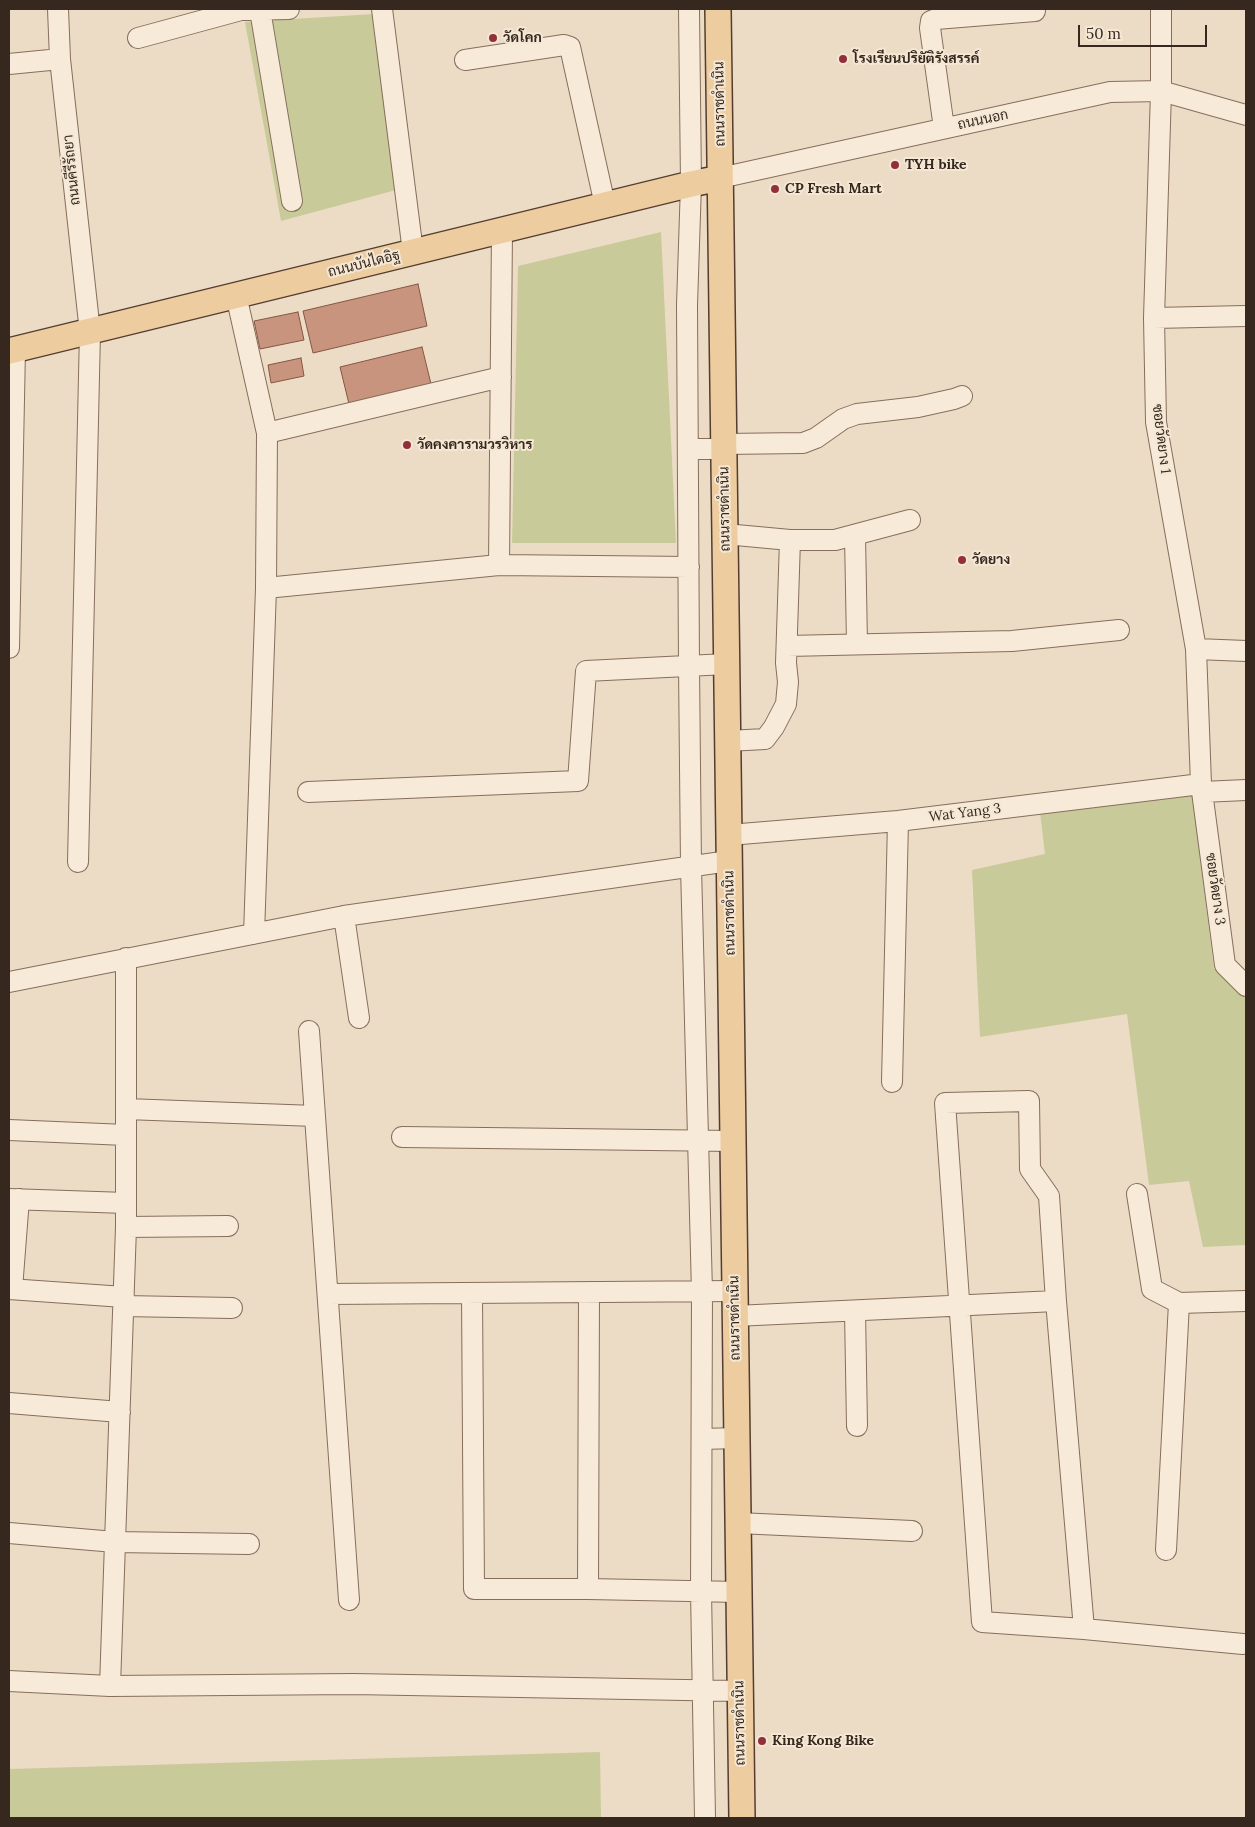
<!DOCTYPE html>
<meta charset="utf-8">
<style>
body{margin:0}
#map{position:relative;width:1255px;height:1827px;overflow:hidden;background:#ecdcc5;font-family:Lora,serif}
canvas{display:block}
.frame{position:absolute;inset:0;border:10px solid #37281f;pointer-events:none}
.scale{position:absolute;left:1078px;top:25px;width:129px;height:22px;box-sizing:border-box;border:2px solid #37281f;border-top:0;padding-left:6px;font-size:15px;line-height:18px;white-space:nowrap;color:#37281f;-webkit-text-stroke:4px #f4e7d4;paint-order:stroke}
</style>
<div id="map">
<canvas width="1255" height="1827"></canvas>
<div class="frame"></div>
<div class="scale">50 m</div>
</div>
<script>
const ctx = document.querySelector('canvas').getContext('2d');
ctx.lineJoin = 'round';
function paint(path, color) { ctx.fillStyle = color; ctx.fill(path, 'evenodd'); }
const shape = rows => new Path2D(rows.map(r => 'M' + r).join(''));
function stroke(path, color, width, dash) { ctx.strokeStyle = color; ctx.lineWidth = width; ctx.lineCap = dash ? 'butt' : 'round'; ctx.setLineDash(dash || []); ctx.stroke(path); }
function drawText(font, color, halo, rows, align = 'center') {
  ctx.font = font + ' Lora,Sarabun,serif'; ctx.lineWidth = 4; ctx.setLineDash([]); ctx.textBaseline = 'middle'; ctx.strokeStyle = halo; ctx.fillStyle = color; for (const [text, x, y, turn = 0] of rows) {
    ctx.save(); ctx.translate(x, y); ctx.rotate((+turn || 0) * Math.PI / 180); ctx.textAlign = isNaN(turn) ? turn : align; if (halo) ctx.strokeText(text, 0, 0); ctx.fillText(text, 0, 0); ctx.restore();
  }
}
paint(shape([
 [374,14,396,190,281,221,245,22],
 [661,232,676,543,512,543,518,266],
 [1192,793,1214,969,1246,997,1246,1245,1203,1247,1189,1181,1149,1185,1127,1014,980,1037,972,870,1045,854,1040,812],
 [600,1752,601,1818,9,1818,9,1769]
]), '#c9ca99');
const building = shape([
 [418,284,427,326,313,353,303,311,418,284],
 [298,312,304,340,260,349,254,321,298,312],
 [422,347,432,388,350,408,340,367,422,347],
 [301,358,304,376,271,383,268,365,301,358]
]);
paint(building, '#c8947d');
stroke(building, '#845643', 1);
const minor = shape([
 [58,9,60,59,90,332,78,862],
 [382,9,413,252],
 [689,9,691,184,687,305,689,666,691,867,702,1292,701,1591,705,1818],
 [1161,9,1161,91,1154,318,1156,422,1196,649,1201,784,1225,965,1246,986],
 [260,10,292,201],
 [138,38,241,10,289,9],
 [465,60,564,45,570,47,605,205],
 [9,64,60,59],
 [944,128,930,28,931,21,936,19,1035,11],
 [720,178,1110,92,1161,91,1246,115],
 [236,295,267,433,501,377],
 [1154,318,1246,316],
 [724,444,803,443,816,438,843,419,857,414,918,407,954,399,962,396],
 [688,449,724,449],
 [725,534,790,540,835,540,910,520],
 [855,535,857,644],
 [499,565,502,230],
 [266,588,267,433],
 [787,646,1012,641,1119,630],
 [9,648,15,349],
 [1196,649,1246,651],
 [728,741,765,739,774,727,786,704,788,682,786,663,790,540],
 [308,792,578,781,586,671,727,664],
 [1202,792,1246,790],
 [729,835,898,821,1201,784],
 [344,916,359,1018],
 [254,934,266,588,499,565,689,567],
 [9,982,344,916,729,861],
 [309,1031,349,1600],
 [892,1082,898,821],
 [126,1109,315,1116],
 [9,1130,126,1135],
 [402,1137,733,1141],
 [1137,1194,1152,1289,1179,1303,1246,1301],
 [9,1199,126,1203],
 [126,1227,228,1226],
 [9,1289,124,1297],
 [12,1289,19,1199],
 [472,1293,474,1589,588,1589,739,1592],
 [328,1294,735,1291],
 [123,1306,232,1308],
 [855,1311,857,1426],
 [735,1316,1056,1301],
 [9,1403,120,1412],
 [702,1439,737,1438],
 [738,1523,912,1531],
 [9,1533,115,1542,249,1544],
 [1166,1550,1179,1303],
 [588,1589,589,1292],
 [1084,1629,1056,1301,1049,1196,1030,1169,1029,1101,945,1103,982,1622,1084,1629,1243,1644],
 [9,1681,110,1686,353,1684,740,1691],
 [110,1686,126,1227,126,958]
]);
const major = shape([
 [718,9,742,1818],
 [9,351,691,184,720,178]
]);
stroke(minor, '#866e5c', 22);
stroke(major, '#543d30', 28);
stroke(minor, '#f7ead8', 20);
stroke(major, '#edcc9f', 25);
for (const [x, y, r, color] of [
 [493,38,5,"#922f3a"],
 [843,59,5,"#922f3a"],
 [895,165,5,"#922f3a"],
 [775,189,5,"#922f3a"],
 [407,445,5,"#922f3a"],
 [962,560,5,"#922f3a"],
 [762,1741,5,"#922f3a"]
]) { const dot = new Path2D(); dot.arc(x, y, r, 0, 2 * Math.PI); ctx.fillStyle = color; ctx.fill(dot); stroke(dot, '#f4e7d4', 2); }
drawText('bold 14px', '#37281f', '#f4e7d4', [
 ["วัดโคก",503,38],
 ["โรงเรียนปริยัติรังสรรค์",853,59],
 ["TYH bike",905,165],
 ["CP Fresh Mart",785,189],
 ["วัดคงคารามวรวิหาร",417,445],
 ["วัดยาง",972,560],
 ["King Kong Bike",772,1741]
], 'left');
drawText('14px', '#37281f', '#f4e7d4', [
 ["ถนนราชดำเนิน",720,104,-91],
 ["ถนนนอก",983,120,-12],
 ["ถนนคีรีรัถยา",72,170,-96],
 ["ถนนบันไดอิฐ",364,264,-14],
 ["ซอยวัดยาง 1",1161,439,83],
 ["ถนนราชดำเนิน",725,509,-91],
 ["Wat Yang 3",965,813,-7],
 ["ซอยวัดยาง 3",1215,889,82],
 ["ถนนราชดำเนิน",730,913,-91],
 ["ถนนราชดำเนิน",735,1318,-91],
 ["ถนนราชดำเนิน",740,1723,-91]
]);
</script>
